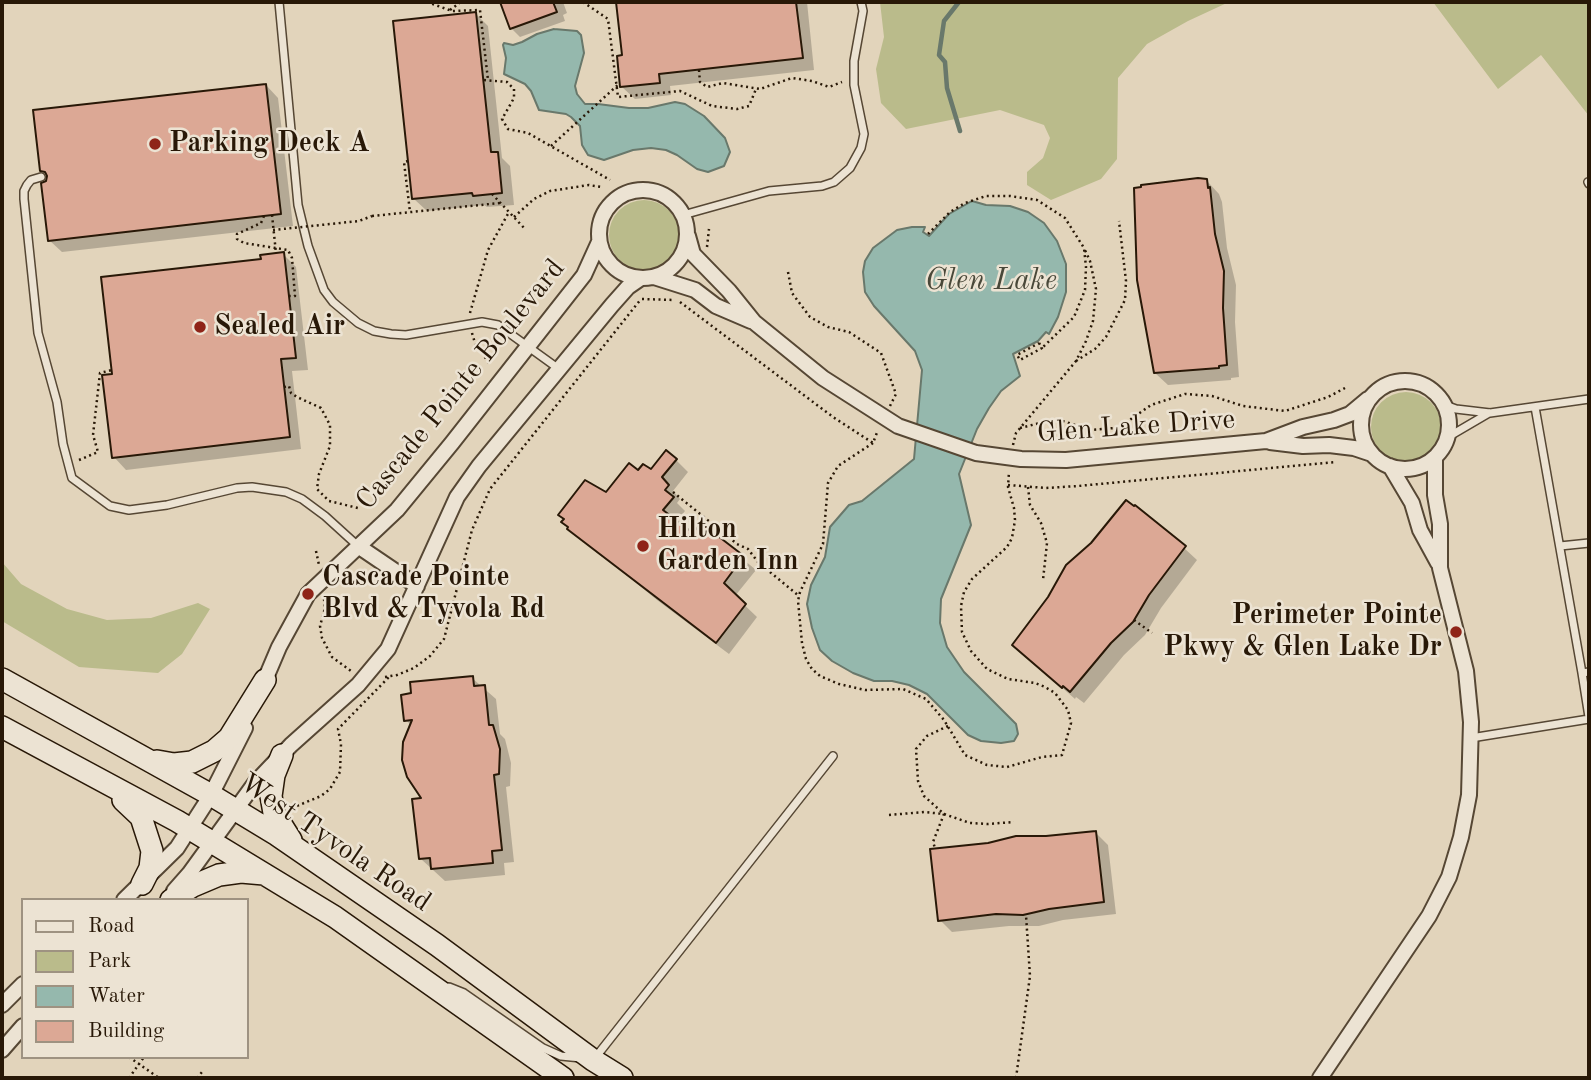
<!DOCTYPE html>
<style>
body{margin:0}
#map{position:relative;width:1591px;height:1080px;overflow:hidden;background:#e2d4bb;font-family:"Old Standard TT",serif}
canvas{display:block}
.frame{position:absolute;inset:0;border:4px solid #281807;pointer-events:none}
.legend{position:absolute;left:21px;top:898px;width:228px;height:161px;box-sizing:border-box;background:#ece3d3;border:2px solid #9e9281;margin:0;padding:9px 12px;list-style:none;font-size:21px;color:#281807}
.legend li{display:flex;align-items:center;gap:14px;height:35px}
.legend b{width:35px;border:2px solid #9e9281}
</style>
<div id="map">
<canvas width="1591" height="1080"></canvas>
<div class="frame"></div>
<ul class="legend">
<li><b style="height:9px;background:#ece3d3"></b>Road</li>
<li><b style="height:19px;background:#babb8b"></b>Park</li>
<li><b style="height:19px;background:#95b8ad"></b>Water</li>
<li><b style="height:19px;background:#dca895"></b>Building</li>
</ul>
</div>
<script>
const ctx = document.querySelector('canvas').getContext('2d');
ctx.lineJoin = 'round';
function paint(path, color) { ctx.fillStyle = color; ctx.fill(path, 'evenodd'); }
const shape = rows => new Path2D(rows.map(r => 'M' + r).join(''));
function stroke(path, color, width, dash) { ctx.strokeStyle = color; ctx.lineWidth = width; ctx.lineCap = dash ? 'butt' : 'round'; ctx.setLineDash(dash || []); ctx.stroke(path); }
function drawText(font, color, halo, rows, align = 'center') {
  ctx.font = font + ' "Old Standard TT",serif'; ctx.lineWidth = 5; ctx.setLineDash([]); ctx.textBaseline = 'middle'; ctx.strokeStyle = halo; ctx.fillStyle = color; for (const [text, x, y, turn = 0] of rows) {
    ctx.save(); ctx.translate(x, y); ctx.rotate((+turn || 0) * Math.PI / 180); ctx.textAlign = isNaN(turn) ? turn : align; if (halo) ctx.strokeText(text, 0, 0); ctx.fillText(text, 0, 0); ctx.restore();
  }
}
paint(shape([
 [880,2,1229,2,1188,21,1147,44,1118,78,1117,159,1101,179,1051,200,1027,185,1027,172,1043,158,1050,138,1044,125,1000,110,906,129,881,103,876,69,884,37],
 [1433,2,1589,2,1589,116,1541,55,1498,89],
 '609 235a35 35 0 1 1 70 0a35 35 0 1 1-70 0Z',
 '1371 427a35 35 0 1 1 70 0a35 35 0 1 1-70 0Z',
 [2,562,21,584,67,609,107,620,151,618,198,603,210,609,182,654,158,673,79,667,2,621]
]), '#babb8b');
const water = shape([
 [554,29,577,31,581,35,584,53,575,86,577,94,585,104,598,104,629,108,648,108,675,102,685,104,704,116,725,138,730,152,724,166,708,172,697,169,677,155,666,150,651,148,633,150,604,160,588,155,582,145,580,126,571,117,566,114,539,110,531,91,525,84,504,74,506,58,503,45,504,43,513,45,522,42,537,34,554,29],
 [972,201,986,205,1010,206,1028,212,1044,223,1057,241,1066,264,1066,292,1058,317,1049,334,1046,332,1038,341,1013,354,1020,376,1001,391,989,408,977,429,959,474,971,525,941,599,940,623,947,647,964,672,1016,724,1018,734,1014,741,1001,743,981,741,968,735,927,694,909,685,892,681,874,681,853,673,832,661,820,650,812,628,807,604,811,585,825,557,830,527,849,505,862,501,914,459,922,370,915,351,874,306,865,292,863,272,865,261,873,248,897,230,912,227,925,227,923,232,929,236,949,214,972,201]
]);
paint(water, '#95b8ad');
stroke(water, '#69786b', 2);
paint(shape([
 [502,2,563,2,567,13,563,15,565,21,520,37,511,28],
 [618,2,807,2,814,70,670,86,671,95,635,99,622,87,624,57],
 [476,14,488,26,502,158,510,166,514,205,487,207,484,205,427,211,414,199],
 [266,85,278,98,293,226,62,252,49,240,48,177,42,170],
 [1207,181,1219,194,1222,202,1227,248,1236,285,1235,322,1239,377,1231,378,1231,380,1168,385,1155,373],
 [283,254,296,267,308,370,292,371,301,449,126,470,114,457,114,375],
 [676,460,688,472,673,491,680,499,677,503,685,511,676,522,693,536,702,525,756,570,735,596,757,617,729,654,657,600,603,556,602,557,569,529,607,494,639,473,651,471],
 [1184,548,1197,560,1161,608,1145,635,1124,655,1084,703,1076,697,1075,699,1027,657,1049,598],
 [472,678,496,699,500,734,505,739,511,763,510,786,506,787,514,862,504,863,505,875,445,881,421,859,424,799,412,726,406,720],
 [1096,833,1108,845,1116,914,1063,920,1039,926,1009,926,952,932,940,920,1046,838]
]), '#0003');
stroke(shape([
 [959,2,944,21,939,55,945,62,947,88,960,131]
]), '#69786b', 4.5);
const building = shape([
 [500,2,553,2,557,12,510,29,500,2],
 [616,2,796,2,803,58,659,74,660,83,620,87,617,56,622,55,616,2],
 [476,12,491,152,498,152,502,193,473,196,472,193,412,199,393,21,476,12],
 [266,84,281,214,48,241,41,183,46,181,47,176,45,172,40,171,33,110,266,84],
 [1198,178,1207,179,1208,188,1210,187,1215,234,1224,271,1223,308,1227,365,1219,366,1219,368,1154,373,1137,280,1134,188,1141,187,1141,185,1198,178],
 [284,252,296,358,281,359,290,437,112,458,102,375,112,374,101,277,261,259,260,255,284,252],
 [666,450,677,459,662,477,669,485,665,490,674,497,663,510,693,533,701,523,744,556,724,583,746,604,716,643,567,529,568,527,561,522,564,519,558,515,585,480,606,492,629,463,638,470,643,464,651,469,666,450],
 [1126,500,1134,506,1135,505,1186,546,1149,595,1133,622,1111,643,1070,692,1063,686,1062,688,1012,645,1048,597,1066,565,1091,543,1126,500],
 [473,676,474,686,485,685,489,725,493,725,500,749,499,774,494,775,502,850,492,851,493,863,431,869,430,858,419,859,412,799,421,798,407,777,402,760,403,742,412,720,404,721,401,695,411,693,410,682,473,676],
 [1096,831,1104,902,1049,909,1023,915,996,914,938,921,930,849,988,843,1016,836,1046,836,1096,831]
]);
paint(building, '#dca895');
stroke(building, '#281807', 2);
const service = shape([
 [279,2,298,205,308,246,324,290,333,302,358,323,374,331,391,334,406,335,482,322,498,325,559,369],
 [41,177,31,180,27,185,24,191,24,199,38,333,57,402,63,444,72,478,110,506,129,510,167,505,237,488,252,487,286,492,302,499,325,516,358,546],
 [1588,182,1589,184],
 [683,215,769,191,822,186,834,182,850,168,861,148,864,134,854,85,854,61,863,11,861,2],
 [1445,405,1456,409,1490,413,1589,399],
 [1535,407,1582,673,1589,672],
 [1448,437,1489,413],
 [1560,546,1589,543],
 [1582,673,1589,717],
 [1471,738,1589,719],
 [449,987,464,993,543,1048,561,1056,581,1058],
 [595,1058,833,756]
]);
const minor = shape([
 '599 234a44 44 0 1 1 88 0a44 44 0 1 1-88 0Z',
 [688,236,693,254,729,291,754,322,823,378,898,426,976,453,1021,459,1066,460,1266,441,1303,427,1334,420,1350,414,1368,399],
 [654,277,695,290,716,306,751,321],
 '1361 425a44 44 0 1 1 88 0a44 44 0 1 1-88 0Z',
 [1270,442,1303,446,1329,445,1354,448,1372,454],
 [1390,466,1412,503,1420,530,1438,563],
 [358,546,417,586],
 [262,687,279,647,308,594,397,510,452,443,584,275,599,242],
 [174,891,189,874,255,783,291,745,358,685,388,649,457,497,479,466,612,305,628,287,641,278],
 [124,900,177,848,211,795,245,728],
 [2,1005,23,984],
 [2,1050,23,1026],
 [1320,1078,1429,916,1449,877,1461,837,1469,795,1471,722,1466,671,1440,568,1440,524,1435,495,1435,458]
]);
const secondary = shape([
 [2,679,211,795,277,835,437,945,593,1060,622,1078],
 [2,727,177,821,335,917,563,1078],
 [282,755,274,775,271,796,274,813,291,840],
 [157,761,174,764,192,762,214,751,229,738,265,680],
 [123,800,141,817,152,851,150,868,142,884],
 [171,900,193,886,219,875,241,872,264,874]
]);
stroke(service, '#564734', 10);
stroke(minor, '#564734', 18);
stroke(secondary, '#281807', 24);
stroke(shape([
 [427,2,452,11,480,10,488,80],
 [583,2,608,19,618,97,680,91,712,106,737,109,749,106,756,89],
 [450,10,461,2],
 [699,70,700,82,707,87,723,83,760,89,792,78,812,81,829,87,842,82],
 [484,80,507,82,514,89,514,98,502,119,508,129,528,133,610,180],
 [551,146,620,83],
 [408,161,404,162,410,212],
 [492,194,526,230],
 [264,216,261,223,237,234,237,239,244,243,288,250,292,258,295,296,289,296],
 [372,216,500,203],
 [514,217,534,199,550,191,589,185,601,187],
 [928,234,950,212,965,203,986,196,1010,196,1037,200,1065,218,1084,248,1086,267,1085,290,1074,317,1042,348],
 [707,247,709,229],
 [788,272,792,293,810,317,828,327,849,332,881,353,896,394,890,406],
 [642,299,674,300],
 [680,302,833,417,873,443,878,430],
 [470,313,488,250,509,212],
 [472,333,475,343,489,363],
 [1039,343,1042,348,1020,360,1017,355,1039,343],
 [1076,361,1095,349,1106,337,1125,300,1126,281,1119,221],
 [284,387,289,386,291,393,297,397,321,408,330,425,330,446,319,474,317,489,329,501,358,508],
 [1020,428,1056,419,1091,430,1115,428,1124,424,1151,405,1185,394,1212,396,1243,406,1285,411,1328,397,1345,388],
 [873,443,838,466,828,483,823,544,800,592,798,601,802,643,806,659,812,669,820,676,839,684,865,690,903,689,926,699,944,720,965,755,987,765,1007,767,1042,757,1062,755,1071,723,1068,710,1055,693,1045,687,1035,683,1008,679,987,669,971,651,962,632,961,606,964,592,972,579,1007,547,1012,538,1015,520,1014,508,1008,487,1009,472],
 [1013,445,1016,433,1076,361,1086,341,1093,321,1096,289,1090,261,1084,248],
 [79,460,98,452,93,435,100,373,112,370],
 [1008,485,1046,488,1078,486,1336,462],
 [1028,487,1030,505,1041,523,1047,543,1043,580],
 [673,492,737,544,748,549,758,562,799,596],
 [316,551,319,565],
 [324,599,325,608,320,626,322,638,332,657,351,671],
 [1134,620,1152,633],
 [385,677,397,675,414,668,430,656,444,639,472,530,490,489,641,299],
 [948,726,927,736,916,749,918,781,924,796,944,814,970,823,988,824,1014,822],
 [292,808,321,796,330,789,340,772,341,744,338,729,389,677],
 [889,815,924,812,944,814,933,842,935,848],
 [129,1057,159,1078],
 [129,1078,144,1057],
 [197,1078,202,1072],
 [1016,1078,1030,976,1026,915]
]), '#281807', 2.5, [2, 3.5]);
stroke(service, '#ece3d3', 7);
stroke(minor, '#ece3d3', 14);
stroke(secondary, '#ece3d3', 21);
stroke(shape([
 [272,215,276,253],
 [273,230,359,221,372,216]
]), '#281807', 2.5, [2, 3.5]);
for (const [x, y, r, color] of [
 [155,144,7,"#8f2418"],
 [200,327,7,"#8f2418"],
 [643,546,7,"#8f2418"],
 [308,594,7,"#8f2418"],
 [1456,632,7,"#8f2418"]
]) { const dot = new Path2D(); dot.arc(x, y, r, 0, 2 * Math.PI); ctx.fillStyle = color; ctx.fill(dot); stroke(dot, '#ece3d3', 2.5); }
drawText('bold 28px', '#281807', '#ece3d3', [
 ["Parking Deck A",169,144],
 ["Sealed Air",214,327],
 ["Hilton",657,530],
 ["Garden Inn",657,562],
 ["Cascade Pointe",322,578],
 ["Blvd & Tyvola Rd",322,610],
 ["Perimeter Pointe",1442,616,"right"],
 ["Pkwy & Glen Lake Dr",1442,648,"right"]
], 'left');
drawText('28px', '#281807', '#ece3d3', [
 ["Cascade Pointe Boulevard",461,385,-51],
 ["Glen Lake Drive",1136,427,-4],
 ["West Tyvola Road",335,843,34]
]);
drawText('italic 30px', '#494839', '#ece3d3', [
 ["Glen Lake",991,281]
]);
</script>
